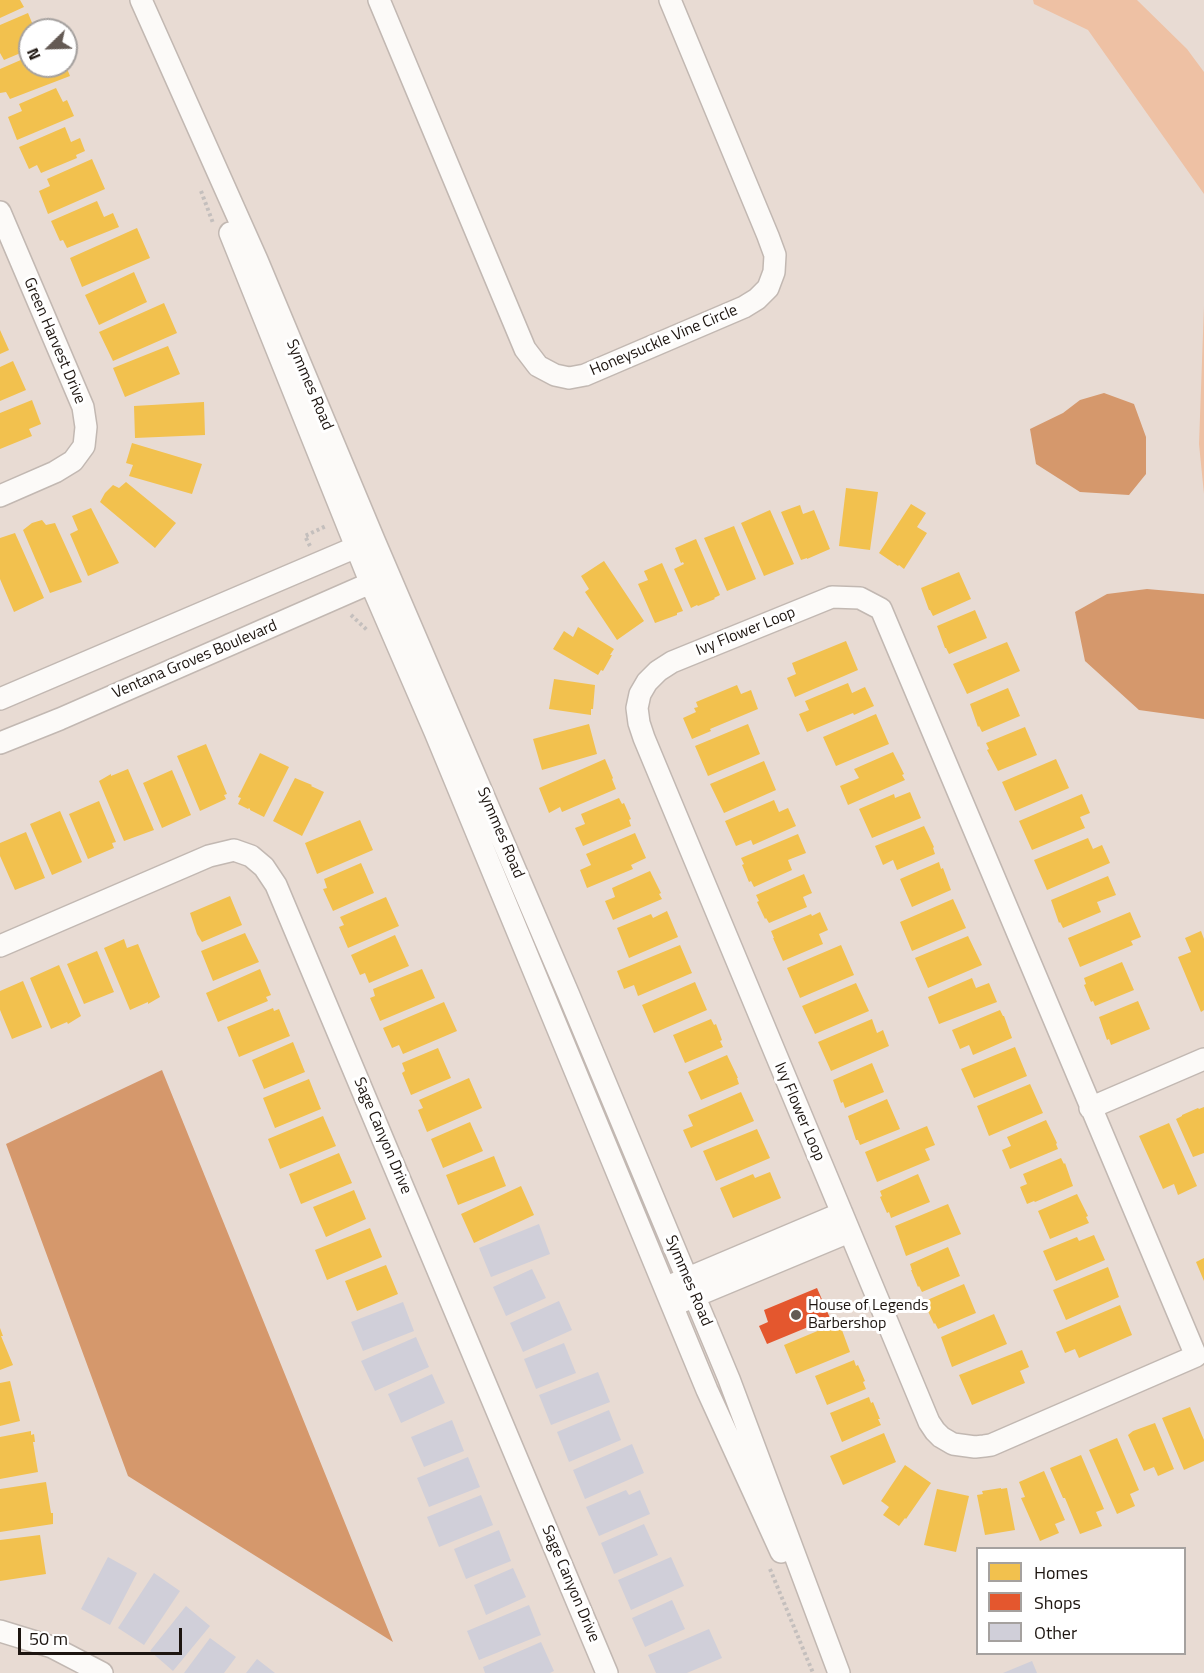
<!DOCTYPE html>
<style>
body{margin:0}
#map{position:relative;width:1204px;height:1673px;overflow:hidden;background:#e8dbd3;font-family:"Titillium Web",sans-serif}
canvas{display:block}
.legend{position:absolute;left:976px;top:1547px;width:210px;height:108px;box-sizing:border-box;background:#fff;border:2px solid #a5a19f;margin:0;padding:8px 10px;list-style:none;font-size:18px;color:#1d1510}
.legend li{display:flex;align-items:center;gap:12px;height:30px}
.legend b{width:30px;border:2px solid #a5a19f}
.north{position:absolute;left:18px;top:18px;width:60px;height:60px;box-sizing:border-box;background:#fff;border:2px solid #a5a19f;border-radius:50%;rotate:247deg;font-size:16px;font-weight:700;line-height:24px;text-align:center;color:#1d1510}
.north::after{content:'';display:block;margin:auto;width:21px;height:27px;background:#645a54;clip-path:polygon(50% 0,100% 100%,50% 72%,0 100%)}
.scale{position:absolute;left:18px;top:1628px;width:164px;height:27px;box-sizing:border-box;border:3px solid #1d1510;border-top:0;padding-left:8px;font-size:18px;line-height:21px;white-space:nowrap;color:#1d1510;-webkit-text-stroke:4px #fff;paint-order:stroke}
</style>
<div id="map">
<canvas width="1204" height="1673"></canvas>
<ul class="legend">
<li><b style="height:16px;background:#f2c14e"></b>Homes</li>
<li><b style="height:16px;background:#e4572e"></b>Shops</li>
<li><b style="height:16px;background:#d0cfd9"></b>Other</li>
</ul>
<div class="north">N</div>
<div class="scale">50 m</div>
</div>
<script>
const ctx = document.querySelector('canvas').getContext('2d');
ctx.lineJoin = 'round';
function paint(path, color) { ctx.fillStyle = color; ctx.fill(path, 'evenodd'); }
const shape = rows => new Path2D(rows.map(r => 'M' + r).join(''));
function stroke(path, color, width, dash) { ctx.strokeStyle = color; ctx.lineWidth = width; ctx.lineCap = dash ? 'butt' : 'round'; ctx.setLineDash(dash || []); ctx.stroke(path); }
function drawText(font, color, halo, rows, align = 'center') {
  ctx.font = font + ' "Titillium Web",sans-serif'; ctx.lineWidth = 6; ctx.setLineDash([]); ctx.textBaseline = 'middle'; ctx.strokeStyle = halo; ctx.fillStyle = color; for (const [text, x, y, turn = 0] of rows) {
    ctx.save(); ctx.translate(x, y); ctx.rotate((+turn || 0) * Math.PI / 180); ctx.textAlign = isNaN(turn) ? turn : align; if (halo) ctx.strokeText(text, 0, 0); ctx.fillText(text, 0, 0); ctx.restore();
  }
}
paint(shape([
 [1033,0,1137,0,1187,49,1204,72,1204,194,1088,30,1034,4],
 [1204,306,1204,494,1199,444]
]), '#eec1a4');
paint(shape([
 [1104,393,1134,404,1146,437,1146,474,1129,495,1080,492,1036,464,1030,429,1063,413,1080,400],
 [1147,589,1204,594,1204,719,1139,710,1085,661,1075,612,1107,594],
 [162,1070,393,1642,128,1476,6,1144]
]), '#d5986c');
paint(shape([
 [0,0,20,0,24,7,0,18],
 [28,13,35,30,30,30,30,49,4,60,0,53,0,25],
 [30,56,30,66,66,66,70,76,10,99,6,92,0,93,0,69],
 [56,88,63,102,67,100,74,116,17,140,8,117,22,111,19,104],
 [65,127,71,142,80,138,85,151,76,155,77,158,41,173,37,165,29,169,19,147],
 [92,159,105,189,48,214,39,191,50,186,47,179],
 [97,201,104,217,113,213,119,227,67,248,63,240,60,241,51,221],
 [137,228,150,258,82,287,70,258],
 [134,272,147,302,99,325,85,295],
 [164,303,177,333,113,361,99,332],
 [0,330,9,350,0,354],
 [168,346,180,374,125,397,113,368],
 [13,361,26,390,0,401,0,367],
 [32,400,41,424,29,429,32,436,0,449,0,413],
 [204,402,205,435,135,438,134,406],
 [132,443,202,464,192,494,129,476,133,465,126,463],
 [126,482,176,523,155,548,100,502,105,493,113,485,119,488],
 [846,488,878,492,870,550,839,546],
 [911,504,926,513,917,527,927,533,904,569,899,565,898,566,879,553],
 [800,505,803,514,814,510,830,549,807,559,807,558,801,560,781,512],
 [91,508,119,563,88,576,70,534,78,530,72,516],
 [770,510,794,564,764,576,741,523],
 [42,520,46,525,55,523,82,582,50,593,23,530,32,523],
 [734,526,756,579,727,591,704,538],
 [15,533,44,598,14,612,0,579,0,538],
 [696,539,720,595,714,598,715,599,698,606,697,605,691,608,674,569,684,564,683,562,681,563,675,548],
 [604,561,644,621,617,640,585,592,589,589,581,576],
 [662,563,683,611,677,613,677,615,655,623,638,584,648,580,644,571],
 [959,572,971,599,933,616,930,610,929,610,921,588],
 [975,610,987,638,949,654,946,648,945,648,937,626],
 [578,627,614,649,610,655,612,655,603,671,601,670,598,675,553,649,564,631,573,637],
 [846,641,858,670,795,697,787,678,796,674,792,663],
 [1007,642,1020,671,967,694,953,664],
 [554,679,595,685,593,709,591,709,591,715,549,709],
 [848,683,852,693,865,687,874,706,854,715,853,713,807,732,799,714,809,710,805,701],
 [737,685,741,694,751,690,758,709,710,729,711,731,692,739,683,718,696,712,694,708,698,707,696,702],
 [1008,688,1020,716,982,732,979,726,978,727,970,704],
 [876,714,889,744,836,766,823,737],
 [589,724,597,754,542,770,533,739],
 [748,724,760,754,708,776,695,746],
 [1025,727,1037,755,998,771,987,750,989,749,986,743],
 [206,744,227,794,224,795,226,799,200,811,177,756],
 [893,752,904,774,902,775,905,780,848,805,840,786,859,778,854,769],
 [260,753,289,767,264,817,250,810,250,809,249,808,248,809,238,804,241,798,238,797],
 [605,759,613,778,612,779,616,789,562,812,560,807,549,813,539,788],
 [1056,759,1069,788,1015,811,1002,782],
 [764,761,776,790,724,813,710,784],
 [128,769,154,830,124,841,99,781,111,774,111,776],
 [172,770,191,815,162,828,143,783],
 [295,778,312,785,311,786,324,792,302,836,273,821],
 [910,792,921,818,872,838,859,809,894,794,895,798],
 [1082,794,1090,813,1080,817,1085,828,1032,850,1019,821],
 [619,798,622,804,624,803,631,819,629,820,631,826,583,846,575,828,585,824,581,814],
 [774,800,779,812,788,808,796,826,753,845,751,840,736,846,725,821],
 [99,801,116,842,112,843,114,848,88,859,69,814],
 [60,811,82,862,52,875,30,824],
 [360,820,373,850,317,874,305,843],
 [924,826,934,847,933,848,935,854,897,870,893,860,883,865,875,846],
 [26,832,45,878,15,890,0,856,0,843],
 [635,833,646,858,631,865,633,869,587,888,580,870,591,865,586,854],
 [798,834,806,853,788,860,792,870,754,887,751,881,749,882,742,865,744,864,741,858],
 [1088,838,1093,849,1102,845,1110,863,1047,890,1034,860],
 [939,862,941,869,943,868,951,890,912,907,900,879],
 [361,863,374,893,333,911,323,889,327,888,324,879],
 [650,871,661,893,659,894,662,899,613,920,605,901,615,897,612,888],
 [804,874,812,893,803,897,807,907,769,923,766,918,765,919,757,902,759,901,756,895],
 [1108,876,1116,895,1097,902,1101,912,1063,928,1060,922,1059,923,1051,900],
 [230,896,242,925,202,942,197,934,190,913],
 [386,897,399,926,348,948,339,927,344,925,340,917],
 [953,899,966,928,912,951,900,922],
 [667,911,678,937,629,958,617,928,651,914,653,918],
 [820,912,828,930,819,934,823,944,783,961,773,938,774,938,771,931,811,914,812,916],
 [1130,912,1141,937,1131,941,1133,945,1080,967,1068,938],
 [1201,931,1204,939,1204,1010,1201,1012,1178,957,1191,952,1185,938],
 [245,933,259,962,213,981,201,951],
 [395,935,409,966,369,983,365,973,360,975,351,955],
 [968,936,982,965,928,988,915,958],
 [124,939,127,948,138,944,160,997,148,1004,148,1002,130,1010,104,948],
 [680,945,692,973,638,996,634,985,624,989,617,971],
 [841,945,854,975,800,998,787,968],
 [97,951,114,992,84,1004,67,964],
 [1122,962,1134,990,1095,1006,1093,1001,1091,1002,1084,985,1086,984,1084,978],
 [59,965,81,1016,68,1024,67,1022,51,1029,30,978],
 [260,969,271,995,266,997,268,1001,218,1022,206,993],
 [422,969,435,998,380,1021,370,998,375,996,373,989],
 [972,978,976,988,989,983,997,1002,939,1024,928,997],
 [23,981,42,1027,12,1039,0,1010,0,991],
 [695,982,707,1010,654,1033,642,1005],
 [856,983,869,1011,815,1034,802,1006],
 [1138,1001,1150,1029,1111,1045,1109,1039,1107,1040,1099,1017],
 [444,1002,457,1031,403,1054,399,1045,392,1048,383,1028],
 [273,1008,274,1011,279,1009,290,1036,239,1057,227,1027],
 [1000,1010,1003,1016,1004,1016,1012,1038,973,1055,969,1045,960,1049,952,1030],
 [711,1019,714,1025,716,1024,722,1040,720,1041,723,1047,685,1063,673,1035],
 [872,1019,877,1033,883,1030,889,1046,831,1071,818,1042],
 [293,1042,305,1072,264,1089,252,1060],
 [1015,1047,1027,1076,974,1098,961,1069],
 [438,1048,451,1078,411,1095,402,1073,405,1071,402,1063],
 [727,1055,738,1078,737,1078,739,1084,701,1100,688,1072],
 [872,1063,884,1092,845,1108,843,1102,841,1103,833,1080],
 [469,1078,482,1108,427,1132,418,1110,423,1108,419,1100],
 [309,1079,321,1109,275,1128,263,1098],
 [1030,1084,1043,1113,989,1136,977,1106],
 [741,1092,754,1121,691,1148,683,1130,693,1126,688,1115],
 [887,1099,900,1129,860,1145,858,1140,856,1140,848,1116],
 [1204,1107,1204,1153,1193,1157,1176,1119,1182,1116,1182,1115,1198,1108,1199,1109],
 [323,1116,336,1146,280,1169,268,1139],
 [1046,1120,1057,1143,1056,1144,1058,1149,1010,1169,1002,1150,1011,1146,1007,1137],
 [470,1122,483,1151,443,1168,431,1139],
 [1169,1123,1197,1186,1178,1195,1174,1184,1163,1189,1139,1136],
 [927,1126,935,1145,925,1149,930,1160,877,1182,865,1152],
 [757,1129,770,1158,716,1181,703,1151],
 [339,1153,352,1183,301,1204,289,1174],
 [494,1156,506,1186,458,1205,446,1175],
 [1061,1158,1064,1164,1065,1163,1073,1186,1035,1202,1034,1201,1027,1204,1020,1187,1027,1184,1023,1174],
 [770,1172,781,1198,733,1218,720,1188,753,1174,755,1178],
 [918,1174,930,1202,891,1218,889,1212,887,1213,880,1197,882,1196,880,1191],
 [521,1186,534,1215,474,1243,461,1214],
 [354,1190,366,1219,326,1237,313,1207],
 [1077,1194,1088,1216,1086,1217,1089,1223,1050,1239,1038,1211],
 [948,1204,961,1234,906,1256,895,1226],
 [370,1228,382,1257,327,1280,315,1250],
 [1094,1235,1105,1260,1056,1281,1043,1251,1077,1237,1079,1241],
 [948,1247,960,1276,922,1292,919,1286,918,1287,911,1270,912,1270,910,1264],
 [1204,1258,1204,1281,1196,1262],
 [386,1265,398,1294,357,1311,345,1281],
 [1108,1267,1119,1297,1066,1320,1053,1290],
 [964,1284,976,1313,938,1329,935,1323,934,1324,926,1307,928,1307,925,1301],
 [1120,1305,1132,1335,1079,1358,1075,1349,1065,1353,1056,1332],
 [994,1314,1007,1344,952,1367,941,1337],
 [839,1322,850,1352,796,1374,784,1345],
 [0,1328,3,1336,1,1336,13,1365,0,1370],
 [1022,1350,1029,1367,1020,1371,1025,1383,972,1405,959,1375],
 [854,1360,856,1366,858,1365,865,1381,863,1382,866,1389,827,1405,815,1376],
 [10,1381,20,1421,0,1426,0,1383],
 [869,1397,871,1403,873,1402,880,1419,878,1419,881,1425,842,1442,830,1413],
 [1190,1407,1204,1440,1204,1461,1184,1470,1162,1418],
 [1155,1423,1174,1469,1158,1476,1154,1467,1144,1471,1128,1435,1133,1431],
 [31,1431,31,1435,34,1434,35,1442,33,1442,38,1472,0,1479,0,1437],
 [884,1433,896,1462,843,1485,830,1456],
 [1117,1438,1139,1490,1130,1494,1135,1506,1117,1514,1089,1450],
 [1081,1455,1104,1509,1096,1512,1102,1526,1080,1534,1065,1498,1063,1498,1050,1468],
 [905,1465,931,1483,906,1519,905,1518,899,1526,883,1515,889,1507,881,1501],
 [1044,1471,1065,1520,1055,1524,1059,1533,1040,1541,1021,1498,1025,1497,1019,1482],
 [46,1482,51,1513,53,1513,53,1524,0,1532,0,1489],
 [1001,1488,1001,1489,1007,1488,1015,1530,985,1535,977,1495,983,1494,982,1491],
 [937,1489,969,1496,956,1552,924,1545],
 [40,1535,46,1574,0,1581,0,1540]
]), '#f2c14e');
paint(shape([
 [817,1288,830,1318,767,1344,759,1326,768,1322,764,1310]
]), '#e4572e');
paint(shape([
 [539,1224,550,1254,491,1277,479,1248],
 [532,1269,546,1298,506,1316,493,1287],
 [559,1301,572,1330,523,1352,510,1323],
 [403,1302,414,1331,363,1351,351,1322],
 [416,1337,429,1367,375,1391,361,1361],
 [564,1343,576,1373,536,1389,524,1359],
 [598,1372,610,1402,551,1425,539,1395],
 [432,1374,445,1403,401,1423,388,1394],
 [609,1410,621,1440,569,1462,557,1432],
 [452,1420,464,1451,424,1467,411,1437],
 [632,1444,644,1473,585,1499,573,1470],
 [468,1457,480,1487,429,1507,417,1478],
 [626,1490,629,1495,640,1490,650,1514,599,1536,586,1507],
 [481,1495,493,1525,439,1547,427,1517],
 [644,1524,658,1555,614,1574,601,1543],
 [499,1530,511,1561,466,1579,454,1549],
 [108,1557,137,1573,110,1625,81,1609],
 [671,1557,684,1586,631,1610,618,1580],
 [513,1568,526,1597,486,1615,474,1585],
 [154,1573,180,1591,144,1645,118,1628],
 [672,1600,685,1629,645,1647,632,1618],
 [529,1605,541,1635,479,1660,467,1631],
 [186,1606,210,1626,173,1671,150,1651],
 [709,1629,722,1658,687,1673,656,1673,648,1655],
 [210,1638,236,1657,224,1673,184,1673],
 [541,1642,554,1671,550,1673,485,1673,483,1667],
 [257,1659,275,1673,246,1673],
 [1032,1661,1037,1673,1003,1673]
]), '#d0cfd9');
const minor = shape([
 [141,0,257,260,374,540,568,993,729,1379,839,1673],
 [379,0,525,349,538,366,555,375,569,378,585,375,744,307,757,299,768,288,774,272,775,255,768,236,670,0],
 [0,212,83,407,86,427,84,446,73,461,55,472,0,496],
 [230,233,371,584,435,732,707,1390,781,1552],
 [832,597,860,598,881,609,1196,1356,991,1445,984,1446,975,1447,953,1444,941,1437,935,1431,929,1422,644,738,639,723,637,708,640,694,647,682,658,671,672,662,832,597],
 [0,699,368,542],
 [0,743,60,719,382,578],
 [0,946,209,856,234,850,251,856,264,867,276,885,607,1673],
 [1090,1108,1204,1059],
 [674,1284,842,1213],
 [681,1302,849,1232],
 [0,1631,52,1647,102,1673]
]);
stroke(minor, '#c2b8b2', 24);
stroke(shape([
 [201,191,213,223],
 [310,546,305,536,326,526],
 [351,615,367,630],
 [770,1569,813,1673]
]), '#c4bfbd', 4, [3, 3]);
stroke(minor, '#fcfaf8', 21);
for (const [x, y, r, color] of [
 [796,1315,6,"#645a54"]
]) { const dot = new Path2D(); dot.arc(x, y, r, 0, 2 * Math.PI); ctx.fillStyle = color; ctx.fill(dot); stroke(dot, '#fff', 2); }
drawText('16px', '#1d1510', '#fff', [
 ["Green Harvest Drive",54,341,67],
 ["Honeysuckle Vine Circle",664,341,-23],
 ["Symmes Road",309,385,67],
 ["Ivy Flower Loop",746,632,-22],
 ["Ventana Groves Boulevard",195,660,-23],
 ["Symmes Road",500,833,67],
 ["Ivy Flower Loop",799,1112,67],
 ["Sage Canyon Drive",382,1136,67],
 ["Symmes Road",688,1281,67],
 ["Sage Canyon Drive",570,1584,67]
]);
drawText('16px', '#1d1510', '#fff', [
 ["House of Legends",808,1306],
 ["Barbershop",808,1324]
], 'left');
</script>
